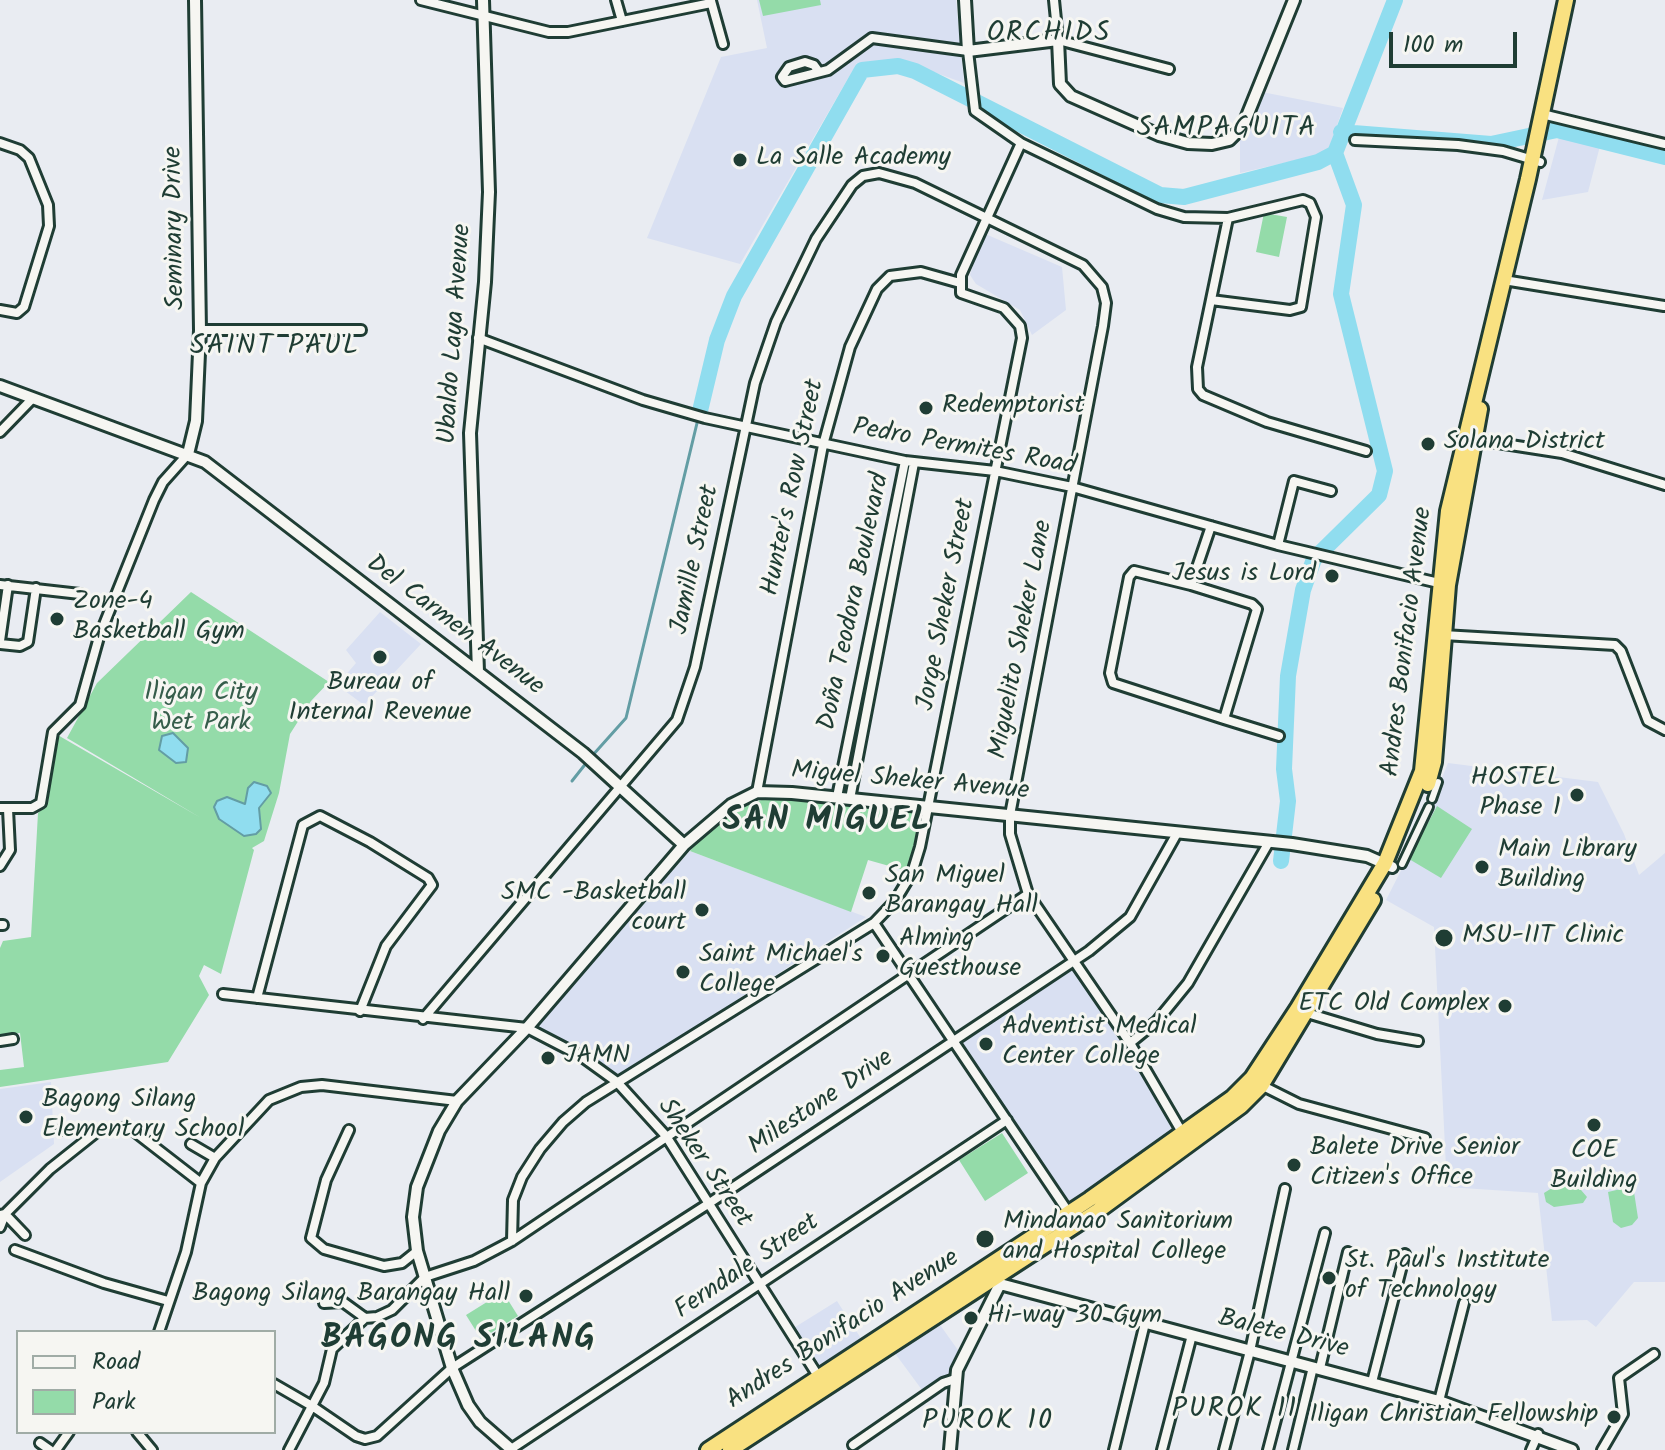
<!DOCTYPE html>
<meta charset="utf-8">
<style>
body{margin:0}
#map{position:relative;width:1665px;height:1450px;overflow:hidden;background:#e9ecf2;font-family:Kalam,sans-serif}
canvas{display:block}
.legend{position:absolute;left:16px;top:1330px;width:260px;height:104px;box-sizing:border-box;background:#f6f6f2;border:2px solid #a0aca6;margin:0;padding:10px 14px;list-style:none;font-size:24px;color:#1f3d34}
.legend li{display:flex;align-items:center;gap:16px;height:40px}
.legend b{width:40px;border:2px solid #a0aca6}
.scale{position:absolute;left:1389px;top:32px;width:128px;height:36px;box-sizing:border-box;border:4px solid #1f3d34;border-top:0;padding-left:10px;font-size:24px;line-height:28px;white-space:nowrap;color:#1f3d34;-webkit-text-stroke:6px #f6f6f2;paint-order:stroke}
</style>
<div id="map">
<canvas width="1665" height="1450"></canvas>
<ul class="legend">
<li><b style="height:10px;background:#f6f6f2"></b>Road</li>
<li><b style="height:22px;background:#94dba9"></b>Park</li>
</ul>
<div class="scale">100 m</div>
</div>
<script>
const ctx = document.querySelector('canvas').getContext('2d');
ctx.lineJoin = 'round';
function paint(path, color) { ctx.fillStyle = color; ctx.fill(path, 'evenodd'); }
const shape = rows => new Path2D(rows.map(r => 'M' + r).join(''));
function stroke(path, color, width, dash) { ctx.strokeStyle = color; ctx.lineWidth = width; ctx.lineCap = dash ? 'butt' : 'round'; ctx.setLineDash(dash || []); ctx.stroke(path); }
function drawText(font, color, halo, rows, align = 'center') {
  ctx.font = font + ' Kalam,sans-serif'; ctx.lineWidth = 6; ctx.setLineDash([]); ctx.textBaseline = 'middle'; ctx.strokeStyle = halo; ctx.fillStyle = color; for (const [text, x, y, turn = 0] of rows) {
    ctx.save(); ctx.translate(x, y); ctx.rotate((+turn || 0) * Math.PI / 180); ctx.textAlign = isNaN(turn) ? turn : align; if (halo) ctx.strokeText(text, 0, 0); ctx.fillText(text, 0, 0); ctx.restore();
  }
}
paint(shape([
 [757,0,956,0,964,83,897,59,857,63,740,264,647,238,721,57,767,48],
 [1262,92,1343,108,1329,148,1314,156,1240,173,1240,140],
 [1559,137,1600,146,1588,192,1542,200],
 [983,233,1062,267,1066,310,1032,335,1020,310,976,284,970,275],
 [380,612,421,644,364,705,337,685,356,663,346,650],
 [1448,763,1598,782,1624,834,1639,875,1665,853,1665,1282,1634,1282,1596,1327,1587,1320,1552,1321,1538,1193,1447,1187,1434,927,1386,900,1417,839],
 [690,851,866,917,617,1077,537,1026],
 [1072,967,1176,1130,1069,1202,961,1040],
 [51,1082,54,1144,0,1182,0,1089],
 [837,1301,862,1340,817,1369,792,1329],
 [938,1322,960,1353,952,1375,925,1394,894,1352]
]), '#d9e0f2');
paint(shape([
 [759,0,820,0,821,5,763,16],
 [1264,213,1287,217,1279,257,1256,252],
 [191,592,329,682,311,701,290,734,279,793,264,841,252,848,254,850,221,974,204,965,199,976,209,995,168,1062,0,1087,0,1070,24,1067,20,1033,0,1036,0,948,3,941,31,937,38,813,48,804,56,734,201,818,67,738,97,683],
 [775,796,924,810,907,871,868,860,851,912,690,851,708,828,731,809],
 [1437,806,1472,829,1441,878,1409,859],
 [1002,1133,1028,1173,985,1201,959,1160],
 [1568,1185,1581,1190,1587,1197,1583,1203,1554,1207,1546,1202,1544,1193,1552,1188],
 [1625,1188,1634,1192,1638,1218,1632,1225,1621,1228,1613,1222,1608,1192],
 [503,1292,518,1316,481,1339,466,1315]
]), '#94dba9');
const water = shape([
 [173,733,188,748,186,762,176,763,159,750,162,736,173,733],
 [254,782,267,786,271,793,259,808,261,829,256,834,244,836,219,819,214,807,217,801,227,797,245,804,248,788,254,782]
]);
paint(water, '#90ddef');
stroke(water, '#639da4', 2);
stroke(shape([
 [592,756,626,718,698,419],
 [572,781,587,762]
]), '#639da4', 3);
stroke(shape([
 [1341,132,1491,144,1557,130,1665,157],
 [700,411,717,340,734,296,862,70,898,66,915,71,1160,195,1184,197,1318,162,1335,153,1395,0],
 [1281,861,1288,801,1284,769,1288,676,1303,590,1314,559,1379,495,1385,471,1341,294,1354,205,1335,153]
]), '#90ddef', 16);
const pedestrian = shape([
 [1432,799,1438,782],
 [1402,864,1429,807]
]);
const minor = shape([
 [421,0,549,32,568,32,711,3],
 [616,0,622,21],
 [1054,0,1058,40,1169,69],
 [711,1,723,44],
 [1542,114,1665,144],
 [1355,140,1458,145,1503,151,1540,162],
 [0,143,20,150,29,158,48,205,49,226,24,307,17,313,0,310],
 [1021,143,1157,209,1184,217,1228,218,1303,200,1310,203,1316,217,1301,307,1290,310,1211,300],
 [1228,218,1197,367,1198,389,1203,395,1267,422,1366,451],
 [1510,281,1664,306],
 [200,330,361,330],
 [478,338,643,400,705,418,905,461,995,471,1072,487,1278,545,1443,584],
 [0,432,33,398],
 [1472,439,1562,453,1665,485],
 [1278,545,1294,481,1331,491],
 [0,585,80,594],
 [1191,585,1211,526],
 [1443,635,1615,645,1621,651,1648,721,1665,730],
 [0,641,8,585],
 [0,644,20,646,28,642,36,588],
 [1224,719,1257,609,1252,604,1191,585,1134,571,1129,577,1110,673,1113,683,1224,719,1279,736],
 [757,792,823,445,850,347,877,289,890,276,921,272,960,283],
 [837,797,905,461],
 [850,799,914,463],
 [0,808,32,808,41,803,53,732,80,705,99,637,154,500,163,482,188,454],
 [0,866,10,850,8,809],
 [874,923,1069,1213],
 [0,925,3,925],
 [223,994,527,1028,581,1056,617,1082,666,1136,818,1376],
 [257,998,303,825,320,816,370,842,428,878,432,885,386,946,360,1011],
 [1307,1013,1377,1034,1418,1041],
 [423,1019,677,720,695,667,755,383,776,322,816,239,852,185,863,176,879,173,915,183,1083,265,1102,287,1106,303,1103,326,1010,815,1010,834,1028,894,1130,1043,1183,1134],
 [0,1041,13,1039],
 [1130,1043,1157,1021,1188,983,1269,842],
 [1259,1084,1299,1104,1425,1138],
 [61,1130,98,1130],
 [349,1130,326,1180,311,1238,324,1249,384,1266,402,1263,417,1251],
 [191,1144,215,1158],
 [0,1215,5,1214,50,1169,99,1130,130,1128,201,1183],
 [0,1227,5,1214,25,1235],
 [512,1241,513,1200,522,1177,540,1149,563,1122,586,1102,874,923,895,901,912,873,920,847,1022,338,1020,326,1004,308,961,293,961,275,1021,143,975,111,968,51,872,38,828,70,785,81,782,77,789,67,805,62,814,65,819,72],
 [15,1250,104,1283,168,1301],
 [324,1303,343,1302,365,1318,377,1317,392,1310,425,1277,474,1261,512,1241,1028,894],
 [159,1332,186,1252,201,1183,215,1158,269,1100,301,1087,322,1085,457,1101],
 [1320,1368,1348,1252],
 [1372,1382,1405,1254],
 [274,1384,312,1406,324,1383,332,1349,365,1318],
 [1439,1401,1464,1303],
 [137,1432,152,1450],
 [40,1443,50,1450],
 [853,1445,943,1383,955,1379],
 [511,1449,1007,1120],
 [56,1450,69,1432],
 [289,1450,312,1406,356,1436,365,1439,377,1436,452,1368,708,1204,1089,951,1130,917,1176,835],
 [1114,1450,1145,1323],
 [1162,1450,1192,1335],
 [1224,1450,1250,1351,1285,1189],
 [1268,1450,1325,1233],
 [1293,1450,1313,1367],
 [1531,1450,1538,1434],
 [1602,1450,1623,1414,1619,1378,1654,1354]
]);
const tertiary = shape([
 [965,0,968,51,1058,40,1060,84,1071,96,1159,135,1188,143,1212,144,1229,140,1243,126,1294,0],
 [0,386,205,462,583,753,684,845],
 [188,454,196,421,200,330,195,0],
 [478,672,470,433,485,282,489,192,483,0],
 [993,1272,1000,1284,1439,1401,1572,1450],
 [512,1450,480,1422,468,1405,452,1368,417,1251,413,1217,417,1187,439,1131,457,1101,527,1028,684,845,731,805,757,792,792,793,1292,844,1367,856,1392,867],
 [950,1450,957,1370,1000,1284]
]);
const trunk = shape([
 [1428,784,1434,762,1448,585,1480,409],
 [708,1450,1090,1199,1232,1098,1252,1078,1298,1008,1385,863,1422,771,1448,511,1528,179,1566,0],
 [730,1450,1099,1210,1241,1106,1261,1086,1373,900]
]);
stroke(pedestrian, '#1f3d34', 12);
stroke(minor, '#1f3d34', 14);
stroke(tertiary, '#1f3d34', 16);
stroke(trunk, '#1f3d34', 20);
stroke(pedestrian, '#f6f6f2', 6);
stroke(minor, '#f6f6f2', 8);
stroke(tertiary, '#f6f6f2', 10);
stroke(trunk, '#f9e181', 14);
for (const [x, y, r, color] of [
 [740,160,8,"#1f3d34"],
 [926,408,8,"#1f3d34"],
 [1428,444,8,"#1f3d34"],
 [1332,576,8,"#1f3d34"],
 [57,619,8,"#1f3d34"],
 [380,657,8,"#1f3d34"],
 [1577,795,8,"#1f3d34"],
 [1482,867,8,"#1f3d34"],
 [869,893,8,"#1f3d34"],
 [702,910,8,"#1f3d34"],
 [1444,938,10,"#1f3d34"],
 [883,956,8,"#1f3d34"],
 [683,972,8,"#1f3d34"],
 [1505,1006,8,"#1f3d34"],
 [986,1044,8,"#1f3d34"],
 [548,1058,8,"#1f3d34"],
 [26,1117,8,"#1f3d34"],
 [1594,1125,8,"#1f3d34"],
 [1294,1165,8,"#1f3d34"],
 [985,1239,10,"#1f3d34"],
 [1329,1278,8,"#1f3d34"],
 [526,1296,8,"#1f3d34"],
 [971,1318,8,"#1f3d34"],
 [1614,1417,8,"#1f3d34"]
]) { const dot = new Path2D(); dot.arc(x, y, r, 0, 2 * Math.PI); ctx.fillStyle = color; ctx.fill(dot); stroke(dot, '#f6f6f2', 3); }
drawText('26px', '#1f3d34', '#f6f6f2', [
 ["La Salle Academy",756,160],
 ["Redemptorist",942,408],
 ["Solana District",1444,444],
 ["Jesus is Lord",1316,576,"right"],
 ["Zone-4",73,604],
 ["Basketball Gym",73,634],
 ["Bureau of",380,685,"center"],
 ["Internal Revenue",380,715,"center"],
 ["HOSTEL",1561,780,"right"],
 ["Phase 1",1561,810,"right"],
 ["Main Library",1498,852],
 ["Building",1498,882],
 ["San Miguel",885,878],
 ["Barangay Hall",885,908],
 ["SMC -Basketball",686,895,"right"],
 ["court",686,925,"right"],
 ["MSU-IIT Clinic",1462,938],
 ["Alming",899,941],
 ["Guesthouse",899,971],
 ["Saint Michael's",699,957],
 ["College",699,987],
 ["ETC Old Complex",1489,1006,"right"],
 ["Adventist Medical",1002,1029],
 ["Center College",1002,1059],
 ["JAMN",564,1058],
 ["Bagong Silang",42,1102],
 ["Elementary School",42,1132],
 ["Balete Drive Senior",1310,1150],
 ["Citizen's Office",1310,1180],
 ["COE",1594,1153,"center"],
 ["Building",1594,1183,"center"],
 ["Mindanao Sanitorium",1003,1224],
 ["and Hospital College",1003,1254],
 ["St. Paul's Institute",1345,1263],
 ["of Technology",1345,1293],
 ["Bagong Silang Barangay Hall",510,1296,"right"],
 ["Hi-way 30 Gym",987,1318],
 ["Iligan Christian Fellowship",1598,1417,"right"]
], 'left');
drawText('26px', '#1f3d34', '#f6f6f2', [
 ["Seminary Drive",177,228,-91],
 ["Ubaldo Laya Avenue",457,334,-86],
 ["Pedro Permites Road",964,449,10],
 ["Hunter's Row Street",795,488,-78],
 ["Jamille Street",697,560,-78],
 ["Doña Teodora Boulevard",856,602,-78],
 ["Jorge Sheker Street",948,605,-79],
 ["Del Carmen Avenue",454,627,37],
 ["Miguelito Sheker Lane",1023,640,-79],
 ["Andres Bonifacio Avenue",1409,642,-83],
 ["Miguel Sheker Avenue",910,783,5],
 ["Milestone Drive",822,1104,-34],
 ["Sheker Street",703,1164,56],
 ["Ferndale Street",748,1268,-34],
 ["Andres Bonifacio Avenue",844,1331,-33],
 ["Balete Drive",1283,1336,14]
]);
drawText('26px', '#365d4b', '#f6f6f2', [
 ["Iligan City",201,695],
 ["Wet Park",201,725]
]);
ctx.letterSpacing = '2px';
drawText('28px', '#1f3d34', '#f6f6f2', [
 ["ORCHIDS",1049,35],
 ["SAMPAGUITA",1227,130],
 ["SAINT PAUL",275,348],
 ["PUROK 11",1235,1411],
 ["PUROK 10",988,1423]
]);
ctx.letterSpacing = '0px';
ctx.letterSpacing = '2px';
drawText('bold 34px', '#1f3d34', '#f6f6f2', [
 ["SAN MIGUEL",827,823],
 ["BAGONG SILANG",459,1341]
]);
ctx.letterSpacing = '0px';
</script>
